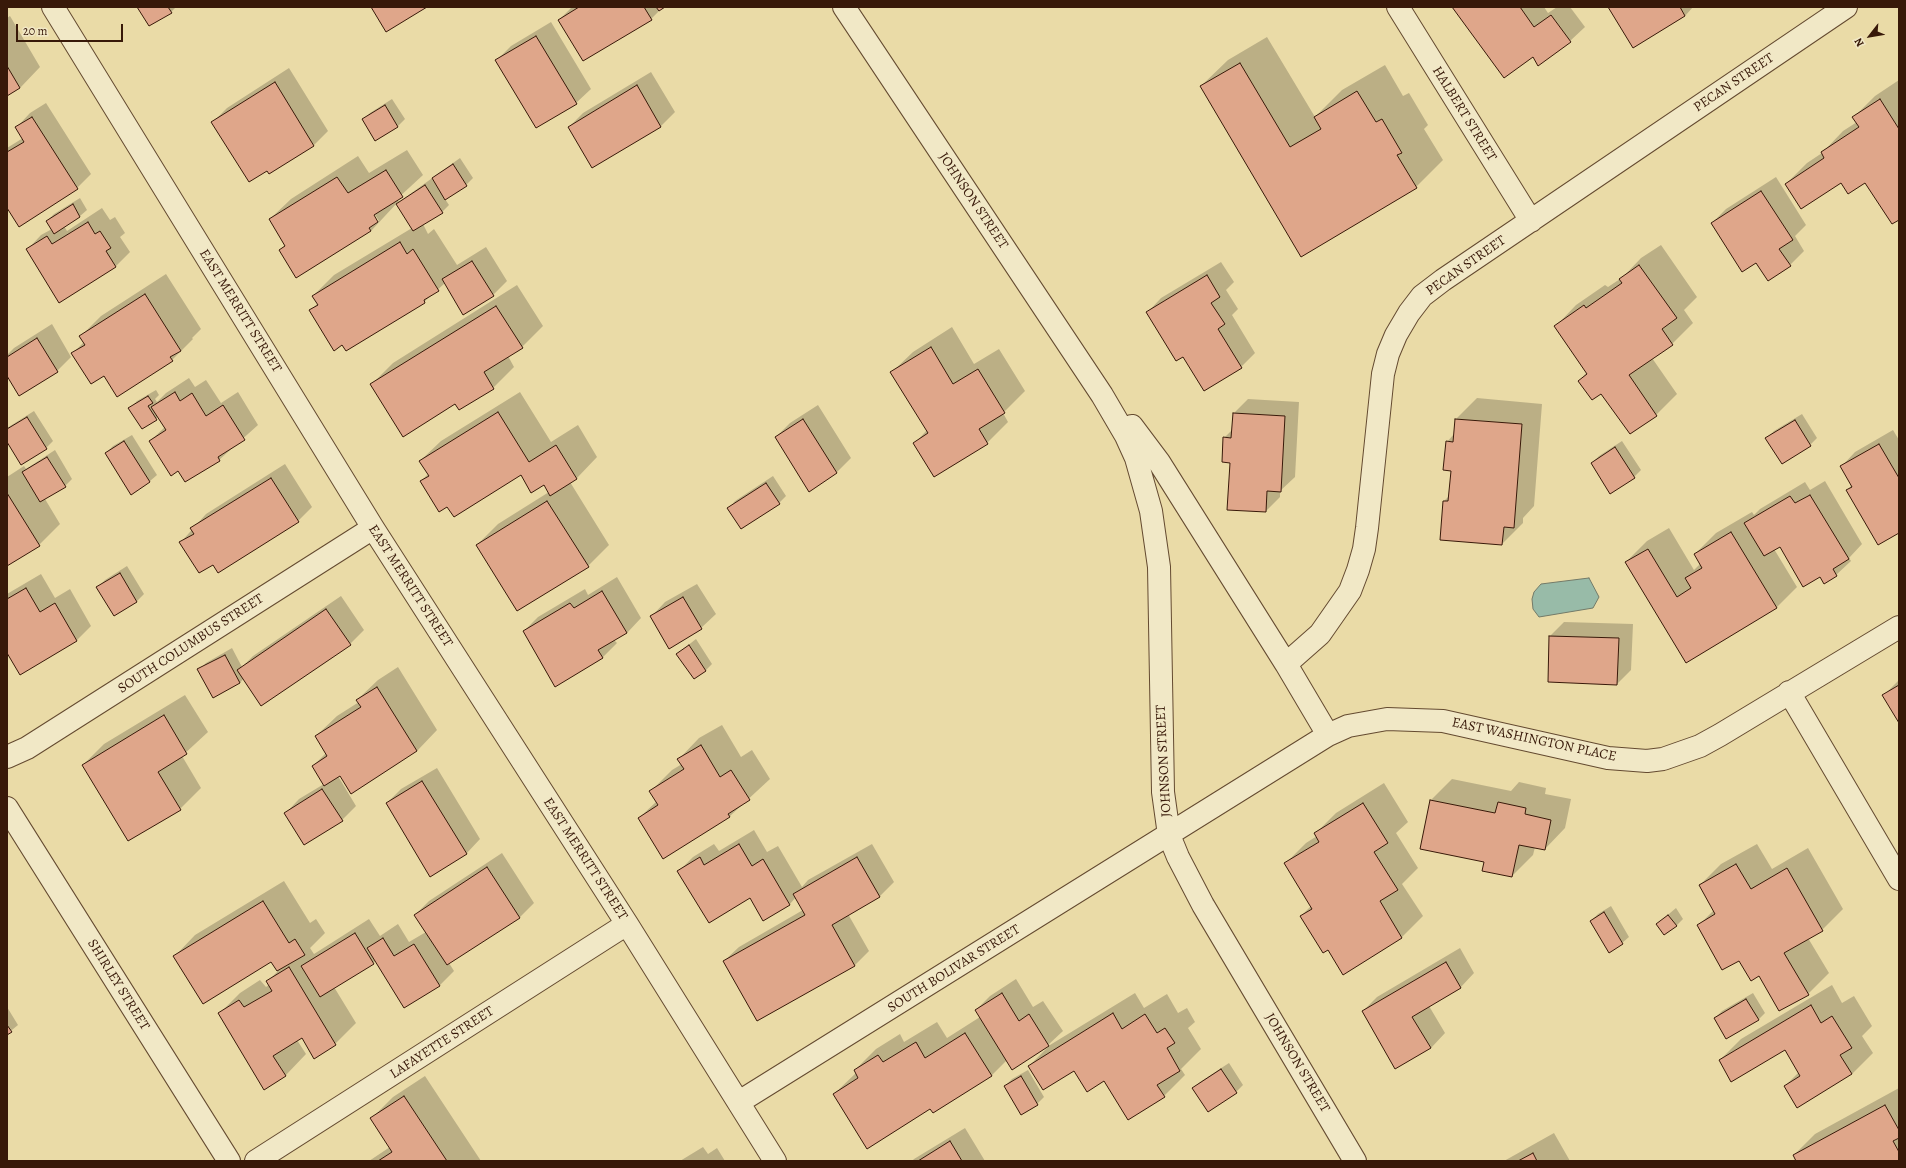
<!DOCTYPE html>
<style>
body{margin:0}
#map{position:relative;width:1906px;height:1168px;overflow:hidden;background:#eadba7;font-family:Alegreya,serif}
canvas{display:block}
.frame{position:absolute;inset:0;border:8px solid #381909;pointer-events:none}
.north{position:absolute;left:1850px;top:16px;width:40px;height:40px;-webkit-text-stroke:3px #f1e8c6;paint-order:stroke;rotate:239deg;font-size:11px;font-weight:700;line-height:16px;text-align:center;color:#381909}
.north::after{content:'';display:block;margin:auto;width:14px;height:18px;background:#381909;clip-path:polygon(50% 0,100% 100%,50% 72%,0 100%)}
.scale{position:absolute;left:16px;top:24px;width:107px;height:18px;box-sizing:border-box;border:2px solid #381909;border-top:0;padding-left:5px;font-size:12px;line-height:14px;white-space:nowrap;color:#381909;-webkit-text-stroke:3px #f1e8c6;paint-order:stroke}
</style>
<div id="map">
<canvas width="1906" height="1168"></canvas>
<div class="frame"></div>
<div class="north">N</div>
<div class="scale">20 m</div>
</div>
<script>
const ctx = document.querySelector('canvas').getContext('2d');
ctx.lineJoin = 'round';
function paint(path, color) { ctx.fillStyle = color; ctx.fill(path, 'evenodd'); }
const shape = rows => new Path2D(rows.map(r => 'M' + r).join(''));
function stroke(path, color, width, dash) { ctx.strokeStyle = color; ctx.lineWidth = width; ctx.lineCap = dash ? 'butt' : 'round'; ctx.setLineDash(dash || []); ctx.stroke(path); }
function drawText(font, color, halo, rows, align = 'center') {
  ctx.font = font + ' Alegreya,serif'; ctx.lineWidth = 3.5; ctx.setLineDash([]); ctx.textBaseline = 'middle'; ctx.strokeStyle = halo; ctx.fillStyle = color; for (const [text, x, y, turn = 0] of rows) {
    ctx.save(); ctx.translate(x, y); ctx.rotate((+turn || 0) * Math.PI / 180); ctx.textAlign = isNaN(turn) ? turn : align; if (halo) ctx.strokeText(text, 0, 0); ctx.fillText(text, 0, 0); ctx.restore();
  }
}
const water = shape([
 [1589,578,1599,597,1593,608,1539,617,1533,609,1532,599,1534,592,1541,584,1589,578]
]);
paint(water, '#98bba8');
stroke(water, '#727a68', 1);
paint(shape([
 [139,7,176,7,171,12],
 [572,7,663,7,651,19,559,20],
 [1454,7,1544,7,1548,13,1557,7,1570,7,1585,27,1570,41,1533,56],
 [1609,7,1693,7,1685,16,1634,47],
 [10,16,40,67,20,88,7,95,7,18],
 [551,22,591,89,576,103,536,127,496,61,511,46],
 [1267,37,1315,117,1342,90,1385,65,1403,96,1409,93,1428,125,1424,129,1443,160,1416,187,1301,255,1201,86,1228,60],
 [289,68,328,131,314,145,269,173,213,122,227,108],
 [651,72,675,112,661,126,593,167,569,127,583,113],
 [1899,80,1899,219,1865,181,1786,184,1807,163,1822,153,1843,131,1857,122,1854,117,1875,96],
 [392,99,405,119,398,126,376,140,363,120,370,113],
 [46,103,91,174,77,188,7,206,7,148,23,138,16,128,30,113],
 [407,150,423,175,397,199,399,202,460,158,473,178,466,185,445,199,449,205,442,212,423,224,428,234,434,229,457,265,486,247,507,281,493,295,445,283,424,302,342,343,310,311,318,303,313,296,334,275,412,228,397,203,371,231,280,250,286,244,270,219,291,199,358,156,369,173],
 [372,210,379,221,376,221],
 [1776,177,1806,225,1795,236,1804,251,1790,265,1757,262,1712,223,1726,209],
 [80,198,87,210,80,216,64,226,67,231,102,208,110,220,115,217,125,233,120,237,130,252,116,266,59,301,27,250,41,235,52,229,47,221,54,214],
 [1661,245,1697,297,1684,310,1693,323,1672,344,1652,358,1677,394,1656,415,1602,392,1579,381,1587,372,1556,326,1576,305,1605,285,1608,287,1623,277,1641,258],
 [1221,262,1234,282,1226,290,1238,309,1232,315,1255,353,1241,367,1183,355,1147,313,1161,298],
 [166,274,201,329,192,338,193,339,172,360,104,374,73,353,84,342,80,337,101,316],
 [517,285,543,326,522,347,508,356,514,367,493,388,459,409,456,403,372,384,393,363],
 [52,324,71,357,57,371,7,374,7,355,14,348],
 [952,327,974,364,999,349,1025,391,1003,413,1008,422,987,443,915,443,927,430,892,372,913,352],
 [189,378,195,387,206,380,221,403,238,392,258,425,219,460,178,469,150,441,165,427,158,417,156,419,130,408,137,401,156,390,159,395,155,399,157,402,166,393],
 [520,392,551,442,578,425,597,457,577,478,570,482,609,545,588,566,477,545,498,524,549,492,544,484,521,474,448,506,421,481,428,474,420,461,441,441],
 [1477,398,1542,404,1534,506,1523,518,1523,523,1502,544,1444,501,1450,495,1452,470,1447,442,1454,434,1456,419],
 [1248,399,1299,402,1295,477,1280,491,1280,497,1266,511,1231,462,1224,438,1233,429,1234,413],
 [818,405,851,458,836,473,776,437,790,423],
 [34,411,53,441,46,448,7,441,7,428],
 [1802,414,1817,438,1810,445,1767,438,1774,431],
 [1893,430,1899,440,1899,532,1847,490,1852,485,1841,467,1855,452],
 [132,435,157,475,150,481,131,493,106,453,113,446],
 [1622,441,1641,470,1634,477,1592,463,1599,456],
 [55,450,72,479,65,486,45,499,60,524,39,545,7,565,7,477,24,466,26,469],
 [285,464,312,507,298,521,213,563,181,542,206,514],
 [773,476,786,496,779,503,741,528,729,508,735,501],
 [1825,481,1862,544,1849,558,1851,561,1836,575,1824,582,1820,575,1780,546,1774,549,1797,587,1776,608,1686,662,1626,562,1647,541,1669,528,1694,570,1700,564,1695,554,1716,533,1752,512,1754,515,1760,509,1805,482,1810,490],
 [127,566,144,594,137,601,114,615,98,587,105,580],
 [41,574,55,598,70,589,91,626,77,640,20,674,7,651,7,594],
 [617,577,641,618,627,633,614,640,617,643,602,658,524,631,538,617,585,589,588,595],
 [697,584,716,614,701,628,651,617,665,602],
 [341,596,364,630,350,644,244,678,240,683,199,670,206,663,232,648,242,667,253,656],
 [1564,622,1633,624,1631,670,1617,684,1549,681,1550,636],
 [696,639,712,664,705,671,677,654],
 [398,667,437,730,417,751,338,776,356,806,342,820,285,814,299,799,324,784,313,766,326,753,316,736,337,716,359,702,357,700,378,680],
 [1899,680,1899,721,1884,695],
 [185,695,208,732,182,756,201,788,180,809,83,765,104,744],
 [722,725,741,757,752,750,770,779,730,816,639,818,657,801,651,791,672,770,682,764,679,759,699,738],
 [437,768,480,839,466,854,387,803,401,789],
 [1452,779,1511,791,1519,782,1546,788,1545,794,1571,799,1565,828,1545,849,1535,847,1533,855,1512,876,1485,861,1422,848,1431,800],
 [1384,783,1408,822,1396,833,1418,868,1402,884,1423,916,1402,937,1343,973,1328,949,1301,916,1311,906,1285,864,1306,843,1317,836,1315,834,1336,813],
 [754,830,767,852,778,846,802,887,808,880,872,844,894,882,879,897,848,914,869,951,855,965,758,1020,724,961,739,947,803,910,796,897,790,904,764,919,750,897,679,871,693,857,714,844,719,851],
 [1757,844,1772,869,1808,848,1843,909,1822,930,1808,938,1829,973,1808,994,1759,975,1698,926,1714,910,1700,885,1721,864],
 [502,853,534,903,520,917,449,963,454,971,440,985,376,961,334,987,356,1023,335,1044,302,1037,297,1040,306,1054,286,1075,264,1088,219,1014,240,993,260,980,266,987,269,985,267,982,278,971,272,960,175,956,195,935,284,881,310,923,316,919,325,933,310,948,314,954,369,919,380,936,398,924,409,942,426,932,415,915,429,901],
 [1611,906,1629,937,1622,943,1591,921,1598,914],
 [1676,908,1683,919,1676,926,1657,924],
 [1460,948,1474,973,1460,988,1429,1006,1445,1033,1431,1048,1363,1011,1377,997],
 [1016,979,1033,1007,1043,1001,1063,1031,1048,1045,1013,1068,1007,1060,992,1075,933,1112,931,1107,834,1094,856,1073,855,1070,876,1049,900,1034,904,1042,937,1022,947,1038,980,1017,976,1010,990,996],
 [1832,985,1842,1003,1854,996,1872,1026,1862,1036,1873,1053,1852,1074,1785,1086,1799,1072,1786,1049,1720,1060,1741,1039],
 [1135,993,1144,1008,1167,994,1178,1013,1187,1008,1195,1022,1188,1028,1201,1049,1181,1069,1185,1075,1164,1096,1105,1080,1074,1069,1029,1066,1050,1045],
 [1753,993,1765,1013,1758,1020,1715,1018,1722,1011],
 [7,1007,18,1025,7,1034],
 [1229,1063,1243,1085,1236,1092,1193,1089,1200,1082],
 [1028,1070,1044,1097,1037,1104,1005,1086,1012,1079],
 [425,1076,481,1161,369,1161,390,1147,372,1118,393,1097],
 [1899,1088,1899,1161,1797,1161,1794,1155,1815,1134],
 [965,1128,985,1161,912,1161,914,1159],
 [1554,1133,1570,1161,1504,1161],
 [703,1147,708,1154,717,1148,725,1161,680,1161]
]), '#0003');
const building = shape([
 [137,7,168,7,172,13,149,26,137,7],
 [371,7,427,7,386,32,371,7],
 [579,7,644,7,652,20,583,61,558,20,579,7],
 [656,7,665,7,659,11,656,7],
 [1452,7,1520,7,1534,27,1551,15,1571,42,1538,66,1533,57,1504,78,1452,7],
 [1608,7,1680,7,1685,16,1633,48,1608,7],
 [536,36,577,104,536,128,495,60,536,36],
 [1240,63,1290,147,1321,129,1314,117,1357,91,1376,122,1382,119,1402,153,1397,155,1417,188,1301,257,1200,86,1240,63],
 [7,66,20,88,7,96,7,66],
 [275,82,314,146,269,174,267,171,249,182,211,122,275,82],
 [637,85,661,127,592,168,568,127,637,85],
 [1880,99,1899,129,1899,220,1892,224,1865,183,1848,194,1841,183,1801,209,1785,184,1824,158,1821,152,1859,127,1852,117,1880,99],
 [385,105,398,127,375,141,362,119,385,105],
 [32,117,78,189,19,227,7,208,7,152,24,142,15,127,32,117],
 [453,164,467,186,445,200,432,178,453,164],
 [386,170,403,197,374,215,378,222,369,228,371,231,296,278,279,250,285,246,269,219,337,177,348,193,386,170],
 [425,185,443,213,413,231,396,204,425,185],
 [1761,191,1793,240,1779,249,1791,266,1768,281,1756,263,1742,272,1711,223,1761,191],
 [73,204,80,217,54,234,46,221,73,204],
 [88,222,95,234,100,231,111,248,106,251,116,267,59,303,26,249,47,236,52,244,88,222],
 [400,242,407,254,413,249,439,291,424,300,425,303,346,351,342,345,334,351,309,310,318,305,312,296,400,242],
 [472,261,494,296,463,315,442,279,472,261],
 [1639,265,1677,318,1662,329,1673,345,1629,375,1657,416,1630,434,1601,394,1592,400,1578,381,1587,374,1554,326,1584,305,1586,308,1622,283,1619,279,1639,265],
 [1207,275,1220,297,1211,303,1225,324,1218,329,1242,368,1204,391,1183,357,1176,361,1146,312,1207,275],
 [145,294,181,351,170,357,173,361,117,397,104,376,91,384,71,353,85,345,79,336,145,294],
 [496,306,523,348,484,372,494,389,459,410,455,404,403,437,370,384,496,306],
 [37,338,58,372,19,396,7,376,7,357,37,338],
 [931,347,953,384,978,369,1005,413,979,429,988,444,934,477,913,443,928,433,890,372,931,347],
 [175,392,180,401,192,393,206,416,223,405,245,440,218,457,220,461,185,482,178,471,171,476,149,441,166,430,151,407,175,392],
 [148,396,153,403,148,406,157,420,142,429,128,408,148,396],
 [498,412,529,462,556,445,577,479,550,496,544,485,531,493,521,475,454,517,447,507,439,512,420,481,429,476,419,461,498,412],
 [1233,413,1285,416,1281,492,1267,491,1266,512,1227,510,1230,463,1222,462,1223,437,1231,438,1233,413],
 [27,417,47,449,21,465,7,442,7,429,27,417],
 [803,419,837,473,809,492,775,437,803,419],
 [1455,419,1522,424,1514,528,1504,527,1502,545,1440,540,1443,501,1448,501,1451,471,1443,470,1446,441,1453,442,1455,419],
 [1795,420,1811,446,1782,464,1765,438,1795,420],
 [124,441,150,482,131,495,105,453,124,441],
 [1879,444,1899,478,1899,533,1878,545,1846,490,1852,487,1840,466,1879,444],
 [1615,447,1635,478,1610,494,1591,463,1615,447],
 [47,457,66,487,40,502,22,472,47,457],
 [271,478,299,522,218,573,213,565,199,573,179,542,194,534,190,528,271,478],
 [766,483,780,504,741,529,727,508,766,483],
 [7,493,40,546,7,566,7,493],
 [1810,495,1849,559,1833,569,1837,576,1824,584,1820,577,1803,587,1780,547,1764,556,1744,523,1790,496,1795,503,1810,495],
 [547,501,589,567,517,611,476,545,547,501],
 [1731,532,1777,608,1686,663,1625,562,1648,549,1677,597,1691,588,1685,578,1702,568,1694,554,1731,532],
 [120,573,137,602,114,616,96,587,120,573],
 [26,588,40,612,55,603,77,641,20,675,7,653,7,599,26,588],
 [602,591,627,633,598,650,603,658,555,687,523,631,570,603,574,608,602,591],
 [683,597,702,629,669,649,650,616,683,597],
 [326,609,351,645,261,706,237,670,326,609],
 [1549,636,1619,638,1617,685,1548,682,1549,636],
 [689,645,706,671,694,679,676,654,689,645],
 [225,655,240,683,213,698,197,669,225,655],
 [1899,685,1899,723,1882,695,1899,685],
 [377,687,417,751,351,794,340,776,324,786,312,766,327,756,315,736,361,707,356,700,377,687],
 [164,715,187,754,158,772,181,810,128,841,82,765,164,715],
 [701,745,720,777,731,770,750,800,728,814,730,817,663,859,638,818,658,805,649,791,684,769,677,759,701,745],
 [422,781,467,854,430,877,386,803,422,781],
 [322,789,343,821,304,845,284,813,322,789],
 [1430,800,1495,813,1498,802,1526,808,1525,814,1551,820,1545,850,1519,845,1512,877,1482,871,1484,862,1420,849,1430,800],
 [1363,803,1388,843,1374,852,1398,890,1380,901,1402,938,1343,975,1328,950,1323,953,1300,916,1312,909,1284,863,1319,842,1314,833,1363,803],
 [739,844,752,866,763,859,790,905,763,921,750,898,709,923,677,871,700,857,704,865,739,844],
 [857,857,880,897,832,925,855,966,757,1021,723,961,805,915,793,894,857,857],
 [1736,864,1751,889,1787,868,1823,931,1784,953,1809,995,1779,1011,1759,976,1751,981,1739,961,1722,970,1697,925,1715,914,1699,885,1736,864],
 [487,867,520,918,447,965,414,915,487,867],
 [263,901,289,943,295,939,305,955,277,971,271,962,203,1004,173,956,263,901],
 [1604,912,1623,944,1609,953,1590,921,1604,912],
 [1668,915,1677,926,1664,935,1656,924,1668,915],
 [355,933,374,964,320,997,301,966,355,933],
 [383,938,394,956,414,944,440,986,404,1008,367,948,383,938],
 [1446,962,1461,988,1412,1017,1431,1048,1395,1069,1362,1011,1446,962],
 [289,967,336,1045,314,1059,302,1038,273,1056,286,1076,264,1090,218,1013,239,1000,244,1007,272,991,266,981,289,967],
 [1002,993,1019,1021,1029,1014,1049,1046,1012,1070,975,1010,1002,993],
 [1746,999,1759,1020,1726,1039,1714,1018,1746,999],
 [1811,1005,1821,1023,1832,1016,1852,1048,1840,1055,1852,1074,1797,1108,1784,1086,1800,1076,1785,1050,1731,1082,1719,1060,1811,1005],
 [1113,1013,1122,1029,1145,1014,1157,1033,1165,1028,1175,1043,1167,1048,1180,1071,1157,1085,1165,1097,1128,1120,1104,1081,1087,1092,1074,1071,1043,1090,1028,1066,1113,1013],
 [7,1025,12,1032,7,1035,7,1025],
 [965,1033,992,1076,933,1113,930,1109,867,1149,833,1094,858,1078,854,1070,878,1055,883,1062,916,1042,925,1058,965,1033],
 [1221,1069,1237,1093,1208,1112,1192,1088,1221,1069],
 [1021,1076,1038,1105,1021,1115,1004,1086,1021,1076],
 [404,1096,447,1161,378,1161,392,1152,370,1118,404,1096],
 [1885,1105,1899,1130,1899,1138,1893,1141,1899,1152,1899,1161,1796,1161,1793,1155,1885,1105],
 [950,1141,962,1161,918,1161,950,1141],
 [1533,1153,1537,1161,1518,1161,1533,1153]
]);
paint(building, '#dfa68a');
stroke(building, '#381909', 1);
const minor = shape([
 [53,7,373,528,627,924,775,1161],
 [844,7,1102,395,1126,436,1136,458,1151,511,1159,567,1163,792,1169,835,1178,857,1203,905,1355,1161],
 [1398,7,1531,221],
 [1132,426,1159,462,1286,664,1328,735],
 [1286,664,1320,634,1350,591,1358,570,1364,549,1367,528,1383,374,1388,354,1396,335,1409,313,1422,296,1443,280,1846,7],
 [1789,692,1899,879],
 [7,757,27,748,373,528],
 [7,808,229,1161],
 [739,1102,1328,735,1348,726,1387,719,1443,721,1608,758,1647,761,1663,759,1700,746,1720,735,1899,627],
 [256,1161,627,924]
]);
stroke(minor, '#644a30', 24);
stroke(minor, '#f1e8c6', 22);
drawText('14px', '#381909', '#f1e8c6', [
 ["PECAN STREET",1734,83,-34],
 ["HALBERT STREET",1464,114,58],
 ["JOHNSON STREET",973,201,56],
 ["PECAN STREET",1466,266,-35],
 ["EAST MERRITT STREET",240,311,58],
 ["EAST MERRITT STREET",410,586,57],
 ["SOUTH COLUMBUS STREET",191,644,-33],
 ["EAST WASHINGTON PLACE",1534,740,12],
 ["JOHNSON STREET",1164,761,-93],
 ["EAST MERRITT STREET",585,859,57],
 ["SOUTH BOLIVAR STREET",954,969,-32],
 ["SHIRLEY STREET",118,985,58],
 ["LAFAYETTE STREET",442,1043,-33],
 ["JOHNSON STREET",1297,1063,59]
]);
</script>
